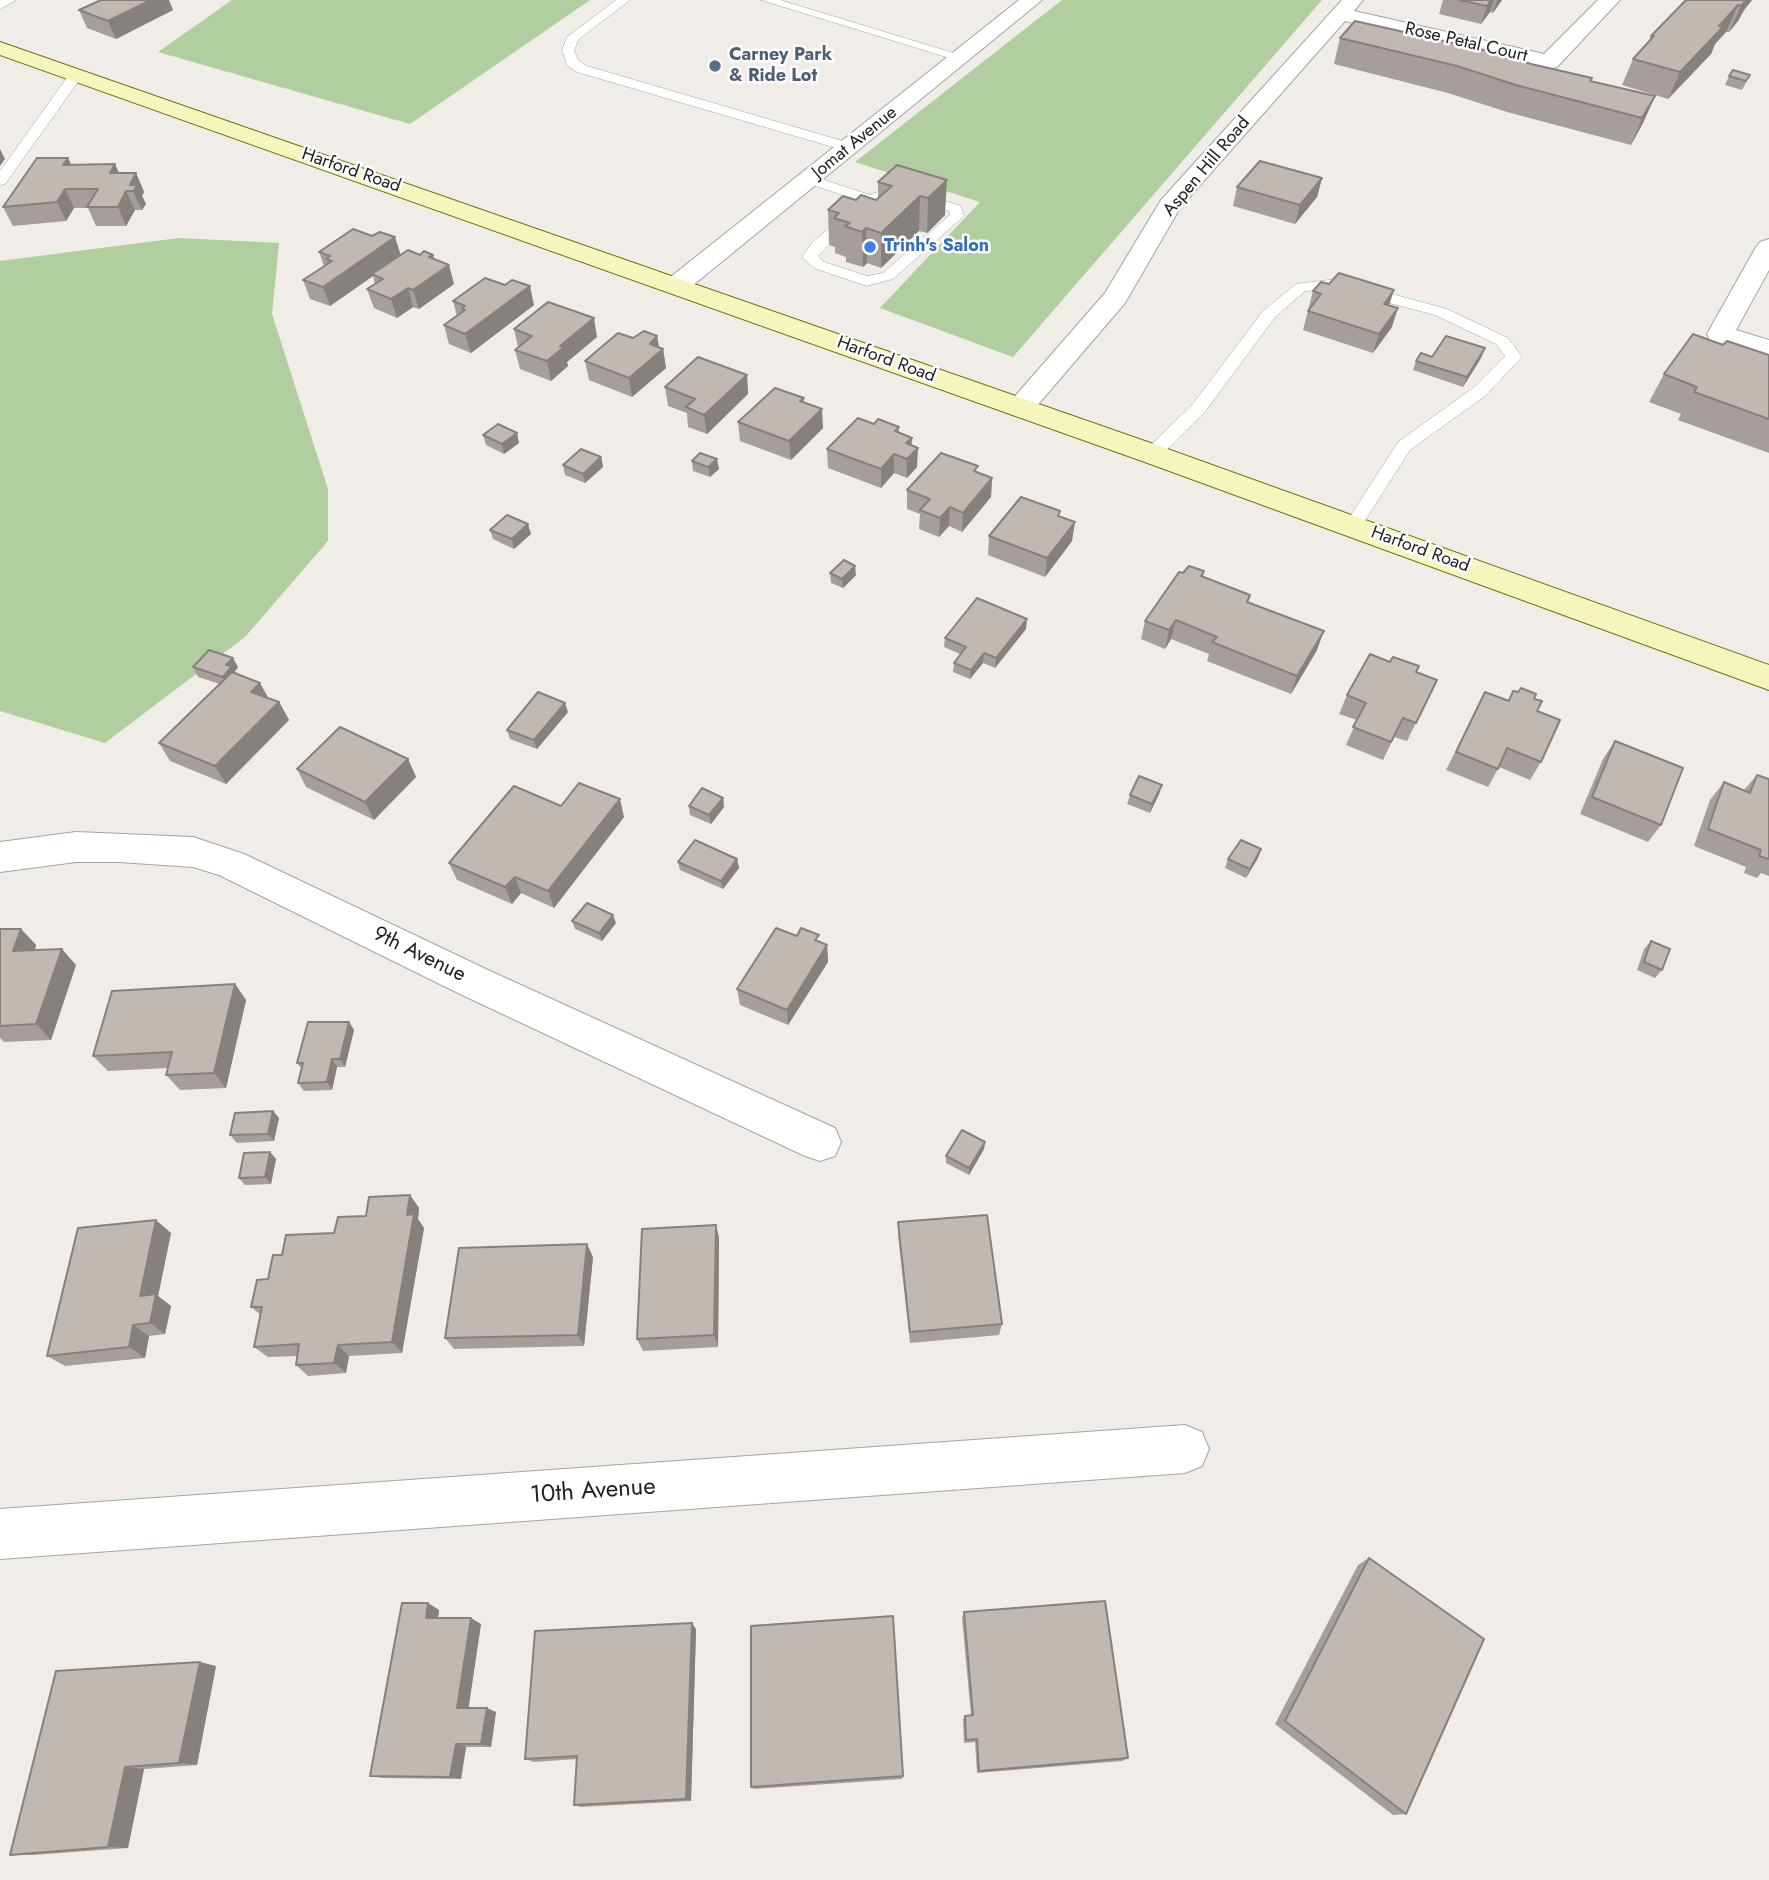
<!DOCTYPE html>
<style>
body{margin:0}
canvas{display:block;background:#f0ece7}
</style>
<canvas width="1769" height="1880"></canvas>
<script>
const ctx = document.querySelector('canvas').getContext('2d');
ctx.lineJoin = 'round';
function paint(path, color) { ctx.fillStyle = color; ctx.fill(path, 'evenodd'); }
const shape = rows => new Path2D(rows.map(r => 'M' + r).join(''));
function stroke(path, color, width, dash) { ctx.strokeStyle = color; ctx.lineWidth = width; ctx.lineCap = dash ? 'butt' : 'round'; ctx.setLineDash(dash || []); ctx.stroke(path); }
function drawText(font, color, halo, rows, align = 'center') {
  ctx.font = font + ' Jost,sans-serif'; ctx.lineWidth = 5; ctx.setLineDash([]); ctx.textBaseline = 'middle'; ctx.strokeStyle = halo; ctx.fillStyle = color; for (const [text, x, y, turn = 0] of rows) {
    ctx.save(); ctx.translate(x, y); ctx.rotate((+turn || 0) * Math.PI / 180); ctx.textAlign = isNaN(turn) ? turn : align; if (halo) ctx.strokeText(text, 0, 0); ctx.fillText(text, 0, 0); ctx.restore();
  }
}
paint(shape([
 [232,0,590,0,410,124,158,52],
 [1062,0,1322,0,1013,357,880,308,980,202,855,162],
 [179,238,279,243,272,314,328,489,328,541,245,637,105,743,0,711,0,261]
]), '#b0ce9e');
const service = shape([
 [0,0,16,0,0,9,0,0],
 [616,0,630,0,579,39,574,50,578,60,587,66,853,144,855,147,853,150,843,150,577,72,567,65,562,50,567,37,616,0],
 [761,0,780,0,967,57,961,61,956,60,761,0],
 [76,71,83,75,5,184,0,185,0,171,71,72,76,71],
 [809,175,870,195,888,188,903,188,961,206,964,216,893,279,866,286,861,284,814,268,802,257,812,243,846,213,851,212,858,216,818,256,824,262,867,276,883,273,950,215,949,211,898,195,871,204,866,203,804,182,804,176,809,175],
 [1337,279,1447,309,1508,338,1522,357,1485,396,1410,450,1359,530,1353,532,1344,526,1398,442,1473,388,1505,356,1496,344,1435,315,1337,289,1305,291,1275,317,1204,413,1158,458,1146,458,1143,454,1146,450,1192,405,1263,311,1296,284,1337,279]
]);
const minor = shape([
 [1019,0,1042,0,686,291,677,293,668,291,664,285,668,279,1019,0],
 [1342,0,1363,0,1354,11,1544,54,1598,0,1620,0,1557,67,1549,69,1345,21,1180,208,1125,303,1030,414,1020,417,1010,414,1006,408,1010,402,1105,293,1161,200,1342,0],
 [1769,239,1769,270,1736,330,1769,340,1769,357,1710,340,1707,334,1756,247,1760,242,1769,239],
 [76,832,193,837,244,854,488,970,835,1128,841,1142,835,1156,820,1161,805,1156,460,994,219,875,193,867,119,862,76,862,0,872,0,842,76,832],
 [1185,1425,1202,1432,1209,1449,1202,1466,1185,1473,0,1559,0,1509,1185,1425]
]);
const secondary = shape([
 [0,42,1162,447,1769,665,1769,690,1142,461,0,55,0,42]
]);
stroke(service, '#a4a4a4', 1);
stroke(minor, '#a4a4a4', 2);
stroke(secondary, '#72740a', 2);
paint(service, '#fff');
paint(minor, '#fff');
paint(secondary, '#f7f5be');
paint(shape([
 [1443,0,1502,0,1493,13,1490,12,1481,24,1439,14],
 [1686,0,1752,0,1744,10,1738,21,1729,32,1726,32,1715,44,1711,54,1668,99,1622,85,1633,59,1648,43,1651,36],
 [79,10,173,10,116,39,87,28],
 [1340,38,1531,64,1592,78,1591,81,1655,96,1643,123,1631,145,1507,112,1448,93,1334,64],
 [1750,75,1742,90,1725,85,1729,76],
 [68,158,71,165,115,164,119,173,136,173,144,192,142,196,146,204,142,210,135,210,126,226,96,226,88,208,74,208,66,221,13,226,3,207],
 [897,165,945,215,927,233,919,231,881,268,867,263,863,267,846,262,846,257,835,253,835,247,829,245,828,210,856,200,876,200,878,198,878,182],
 [1322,178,1317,197,1295,224,1233,206,1237,187],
 [319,252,433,255,434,259,454,284,419,309,413,307,397,318,374,308,367,289,375,284,373,276,330,306,310,299,303,280,324,266],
 [1329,284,1389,306,1392,327,1373,353,1303,330,1313,291],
 [453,301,534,305,471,353,449,344,444,325,457,316],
 [514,329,597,337,567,362,568,366,551,381,520,369,515,350,518,347],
 [1723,345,1769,355,1769,453,1678,420,1681,414,1649,402,1664,374],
 [659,348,663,349,666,368,632,397,589,380,585,361],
 [1485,348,1481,358,1463,387,1413,370,1416,361,1432,357],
 [747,375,748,394,707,434,688,427,687,413,668,406,665,387],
 [804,398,804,402,823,428,791,460,740,441,738,422],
 [874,424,899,427,899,433,912,446,917,467,907,478,894,473,881,488,828,468,827,449],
 [483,435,519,443,504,454,486,445],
 [601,457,603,467,585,483,565,475,563,465],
 [692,461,719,469,710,477,693,471],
 [978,472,992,478,991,497,962,532,949,526,939,537,919,529,920,514,907,509,907,490],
 [1060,517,1072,541,1045,577,988,555,989,536],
 [490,530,531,534,514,549,493,539],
 [1204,571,1203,577,1248,602,1317,650,1291,694,1207,661,1209,654,1171,639,1165,649,1141,639,1145,621,1183,573],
 [830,573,856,575,843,588,831,583],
 [1026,629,995,668,983,663,970,679,953,672,954,663,960,654,944,647,945,638],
 [193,667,238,667,235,671,236,674,268,698,279,702,289,720,226,784,170,761,159,743,220,684,198,677],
 [1417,672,1437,680,1407,741,1394,737,1383,760,1346,745,1357,720,1339,714,1347,695],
 [1513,691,1534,699,1537,711,1541,762,1530,780,1499,767,1488,787,1446,770,1485,692,1508,700],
 [568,712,537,749,510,739,507,730],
 [1615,741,1661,825,1648,842,1580,814,1603,759],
 [408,759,416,777,374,820,306,787,297,769],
 [1757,775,1769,779,1769,876,1761,873,1757,878,1744,873,1746,867,1694,846,1710,800,1724,782,1744,790],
 [1162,785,1159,794,1150,813,1127,804,1130,795],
 [723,798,724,807,711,824,690,815,689,806],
 [561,806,624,817,554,908,521,893,512,904,457,880,449,863],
 [1261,849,1258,858,1246,878,1225,868,1228,859],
 [737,859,739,868,723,889,680,870,678,862],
 [572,921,616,923,602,941,575,929],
 [0,929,21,929,36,945,35,950,76,965,51,1040,4,1042,0,1038],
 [797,936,827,945,828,962,788,1025,740,1005,737,989],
 [1651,941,1662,970,1655,978,1637,970,1644,949],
 [235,984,246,1000,226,1088,180,1090,166,1075,168,1068,108,1071,93,1056],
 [349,1022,354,1030,345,1067,337,1067,332,1090,304,1091,298,1083,301,1068,297,1063],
 [273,1111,279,1118,274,1141,237,1143,230,1135],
 [985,1142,984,1149,969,1175,946,1163,946,1156],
 [270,1152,276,1159,271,1184,245,1185,239,1178],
 [410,1195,419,1208,418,1219,424,1228,402,1353,349,1356,346,1373,308,1376,296,1365,297,1356,268,1357,254,1347,261,1315,251,1307,282,1255,334,1233],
 [898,1222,1002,1324,999,1335,910,1343,898,1235],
 [716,1225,719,1238,718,1347,643,1351,637,1339],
 [171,1233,158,1296,171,1306,165,1334,149,1336,145,1358,65,1366,47,1356],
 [593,1257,584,1346,454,1349,445,1338],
 [1369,1558,1406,1814,1393,1815,1275,1724,1358,1565],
 [428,1603,439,1610,438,1618,481,1624,468,1708,496,1712,491,1747,466,1747,461,1779,383,1778,370,1776],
 [964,1612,1128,1758,1122,1761,977,1773,975,1742,964,1743,963,1719,965,1716,971,1715,962,1618],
 [696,1629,691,1801,581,1807,574,1805,577,1759,534,1762,525,1759],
 [216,1666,197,1765,144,1769,128,1848,33,1855,10,1855],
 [903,1776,902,1779,754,1789,751,1787]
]), '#a69e9b');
paint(shape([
 [151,0,169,0,173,10,116,39,108,21],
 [1491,0,1494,0,1490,12,1481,24,1487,6],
 [1497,0,1502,0,1493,13],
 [1744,0,1752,0,1744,10,1738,21,1729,32],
 [1738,5,1726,32,1715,44,1711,54,1668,99,1680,72],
 [1655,96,1643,123,1631,145,1642,118],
 [0,149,5,159,0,166],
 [68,158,77,176,63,165],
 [115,164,123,183,110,173],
 [136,173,144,192,142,196,146,204,142,210,130,185],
 [1322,178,1317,197,1295,224,1300,205],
 [947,180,945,215,927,233,928,198],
 [65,189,74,208,66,221,57,202],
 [126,191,135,210,126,226,118,207],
 [920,196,919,231,881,268,881,233],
 [866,228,867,263,863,267,862,232],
 [395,237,401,256,372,274,373,276,330,306,323,287],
 [433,255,438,273,449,265,454,284,419,309,413,290,429,257],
 [530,286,534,305,471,353,465,334],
 [408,288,413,307,397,318,391,299],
 [1394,290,1388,309,1384,304],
 [1398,308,1392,327,1373,353,1379,334],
 [594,318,597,337,567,362,568,366,551,381,547,361,560,346],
 [657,336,660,352,663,349,666,368,632,397,629,378,650,344],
 [1485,348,1481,358,1463,387,1467,377],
 [747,375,748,394,707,434,704,415],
 [822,409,823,428,791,460,789,441],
 [517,433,519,443,504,454,502,444],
 [912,438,911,455,918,448,917,467,907,478,906,443],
 [894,454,894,473,881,488,881,469],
 [601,457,603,467,585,483,583,474],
 [717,459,719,469,710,477,708,467],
 [992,478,991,497,962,532,963,513],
 [950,507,949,526,939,537,940,518],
 [1075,522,1072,541,1045,577,1047,558],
 [528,524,531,534,514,549,512,539],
 [855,566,856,575,843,588,842,579],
 [1027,619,1026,629,995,668,996,658],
 [1176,620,1171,639,1165,649,1169,630],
 [1324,631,1317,650,1291,694,1297,676],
 [984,653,983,663,970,679,971,670],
 [233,658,238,667,235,671,237,676,228,686,223,677,226,665],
 [260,683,270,701,251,692],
 [279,702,289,720,226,784,215,766],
 [565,703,568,712,537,749,534,740],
 [408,759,416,777,374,820,365,802],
 [1162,785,1159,794,1150,813,1152,804],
 [723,798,724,807,711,824,709,815],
 [620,799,624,817,554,908,548,891],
 [1261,849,1258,858,1246,878,1250,869],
 [737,859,739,868,723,889,721,881],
 [515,877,521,893,512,904,505,887],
 [613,915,616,923,602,941,599,933],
 [21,929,36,945,29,967,13,951],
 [827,945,828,962,788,1025,787,1010],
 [62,949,76,965,51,1040,36,1024],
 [235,984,246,1000,226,1088,214,1073],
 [349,1022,354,1030,345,1067,340,1059],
 [332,1059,337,1067,332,1090,327,1082],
 [273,1111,279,1118,274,1141,268,1134],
 [985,1142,984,1149,969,1175,969,1168],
 [270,1152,276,1159,271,1184,265,1177],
 [410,1195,419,1208,418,1219,424,1228,402,1353,392,1342],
 [156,1220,171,1233,158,1296,171,1306,165,1334,150,1323,140,1296],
 [716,1225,719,1238,718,1347,714,1335],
 [587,1244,593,1257,584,1346,578,1335],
 [133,1325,149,1336,145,1358,129,1347],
 [338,1345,349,1356,346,1373,334,1363],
 [428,1603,439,1610,437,1624,426,1618],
 [471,1618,481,1624,468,1712,457,1708],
 [692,1623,696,1629,691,1801,686,1799],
 [200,1662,216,1666,197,1765,179,1763],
 [487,1708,496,1712,491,1747,481,1744],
 [456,1744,466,1747,461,1779,450,1777],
 [125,1767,144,1769,128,1848,108,1847]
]), '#87817e');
const building = shape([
 [101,0,151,0,108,21,79,10,101,0],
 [1459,0,1491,0,1487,6,1459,0],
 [1686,0,1746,0,1741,6,1738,5,1719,26,1723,27,1680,72,1633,59,1654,36,1651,36,1686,0],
 [1355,21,1502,54,1531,64,1592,78,1590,81,1655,96,1642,118,1516,85,1457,66,1340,38,1355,21],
 [1733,70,1750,75,1746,81,1729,76,1733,70],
 [37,158,68,158,63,165,115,164,110,173,136,173,130,185,137,185,134,191,126,191,118,207,87,207,98,189,65,189,57,202,3,207,37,158],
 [1260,161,1322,178,1300,205,1237,187,1260,161],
 [897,165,947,180,928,198,920,196,881,233,866,228,862,232,845,226,850,223,834,218,839,213,828,210,843,196,856,200,861,195,876,200,892,186,878,182,897,165],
 [353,229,372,236,380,232,395,237,323,287,303,280,332,261,326,259,330,256,319,252,353,229],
 [408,250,420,255,424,251,433,255,429,257,449,265,413,290,408,288,391,299,367,289,383,279,372,274,408,250],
 [1339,273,1394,290,1384,304,1398,308,1379,334,1308,311,1321,294,1313,291,1321,282,1329,284,1339,273],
 [485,278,505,285,512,280,530,286,465,334,444,325,465,310,462,309,465,306,453,301,485,278],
 [548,302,594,318,560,346,564,347,547,361,515,350,532,336,514,329,548,302],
 [644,331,657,336,650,344,663,349,629,378,585,361,618,333,633,338,644,331],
 [1693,334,1723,345,1727,341,1769,355,1769,419,1694,392,1697,387,1664,374,1693,334],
 [1446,336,1485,348,1467,377,1416,361,1421,353,1432,357,1446,336],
 [698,357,747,375,704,415,686,407,695,399,665,387,698,357],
 [775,388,804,398,800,401,822,409,789,441,738,422,775,388],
 [858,418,874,424,878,419,899,427,895,431,912,438,906,443,918,448,907,459,894,454,881,469,827,449,858,418],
 [498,424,517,433,502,444,483,435,498,424],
 [581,449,601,457,583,474,563,465,581,449],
 [700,453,717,459,708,467,692,461,700,453],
 [941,453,978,466,974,471,992,478,963,513,950,507,940,518,920,510,930,499,907,490,941,453],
 [1021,497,1060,511,1058,516,1075,522,1047,558,989,536,1021,497],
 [507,515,528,524,512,539,490,530,507,515],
 [844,560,855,566,842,579,830,573,844,560],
 [1189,566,1204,571,1201,576,1250,595,1247,602,1324,631,1297,676,1212,642,1217,637,1176,620,1169,630,1145,621,1179,572,1183,573,1189,566],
 [977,598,1027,619,996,658,984,653,971,670,954,663,966,647,945,638,977,598],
 [209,650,233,658,226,665,232,666,223,677,193,667,209,650],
 [1370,654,1390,662,1393,657,1419,666,1416,672,1437,680,1416,723,1403,718,1391,742,1353,727,1366,703,1347,695,1370,654],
 [232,672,260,683,251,692,279,702,215,766,159,743,232,672],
 [1521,688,1536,694,1534,699,1542,701,1537,711,1560,720,1541,762,1507,748,1498,769,1456,752,1485,692,1509,701,1513,691,1518,692,1521,688],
 [538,692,565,703,534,740,507,730,538,692],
 [340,727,408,759,365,802,297,769,340,727],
 [1615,741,1683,768,1661,825,1592,797,1615,741],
 [1757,775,1769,779,1769,859,1759,856,1761,850,1708,829,1724,782,1750,793,1757,775],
 [1139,776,1162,785,1152,804,1130,795,1139,776],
 [579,783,620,799,548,891,515,877,505,887,449,863,514,786,561,806,579,783],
 [702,788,723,798,709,815,689,806,702,788],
 [695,840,737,859,721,881,678,862,695,840],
 [1241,840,1261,849,1250,869,1228,859,1241,840],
 [587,903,613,915,599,933,572,921,587,903],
 [776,928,797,936,801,928,819,935,815,940,827,945,787,1010,737,989,776,928],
 [0,929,21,929,13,951,62,949,36,1024,0,1026,0,929],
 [1651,941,1670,949,1662,970,1644,962,1651,941],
 [235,984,214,1073,166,1075,172,1052,93,1056,112,991,235,984],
 [308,1022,349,1022,340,1059,332,1059,327,1082,298,1083,303,1063,297,1063,308,1022],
 [273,1111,268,1134,230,1135,235,1113,273,1111],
 [962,1130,985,1142,969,1168,946,1156,962,1130],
 [270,1152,265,1177,239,1178,244,1153,270,1152],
 [410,1195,407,1215,414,1214,392,1342,338,1345,334,1363,296,1365,299,1344,254,1347,262,1307,251,1307,257,1280,268,1279,273,1255,282,1255,286,1235,334,1233,338,1217,366,1216,369,1197,410,1195],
 [987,1215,1002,1324,910,1332,898,1222,987,1215],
 [156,1220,140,1296,156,1294,150,1323,133,1325,129,1347,47,1356,78,1228,156,1220],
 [716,1225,714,1335,637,1339,642,1229,716,1225],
 [587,1244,578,1335,445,1338,459,1248,587,1244],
 [1369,1558,1484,1639,1406,1814,1285,1721,1369,1558],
 [1105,1601,1128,1758,979,1771,977,1739,966,1740,965,1716,973,1715,964,1612,1105,1601],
 [402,1603,428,1603,426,1618,471,1618,457,1708,487,1708,481,1744,456,1744,450,1777,370,1776,402,1603],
 [893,1616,903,1776,751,1787,751,1626,893,1616],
 [692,1623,686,1799,574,1805,577,1756,525,1759,535,1631,692,1623],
 [200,1662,179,1763,125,1767,108,1847,10,1855,56,1671,200,1662]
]);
paint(building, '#c1b8b4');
stroke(building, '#87817e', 2);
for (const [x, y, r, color] of [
 [715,66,7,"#5c6f8a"],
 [870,247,7,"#3f7fe0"]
]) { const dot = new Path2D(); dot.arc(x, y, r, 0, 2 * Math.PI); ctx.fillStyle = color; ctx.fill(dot); stroke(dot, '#fff', 2.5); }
drawText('18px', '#202020', '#fff', [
 ["Rose Petal Court",1466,43,13],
 ["Jomat Avenue",855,143,-39],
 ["Aspen Hill Road",1207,167,-50],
 ["Harford Road",351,171,19],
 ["Harford Road",886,360,20],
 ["Harford Road",1420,550,20]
]);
drawText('bold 18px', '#4e5e75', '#fff', [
 ["Carney Park",729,56],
 ["& Ride Lot",729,77]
], 'left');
drawText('bold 18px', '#366cbe', '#fff', [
 ["Trinh's Salon",884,247]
], 'left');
drawText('21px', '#202020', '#fff', [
 ["9th Avenue",419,955,26]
]);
drawText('24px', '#202020', '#fff', [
 ["10th Avenue",593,1492,-4]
]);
</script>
